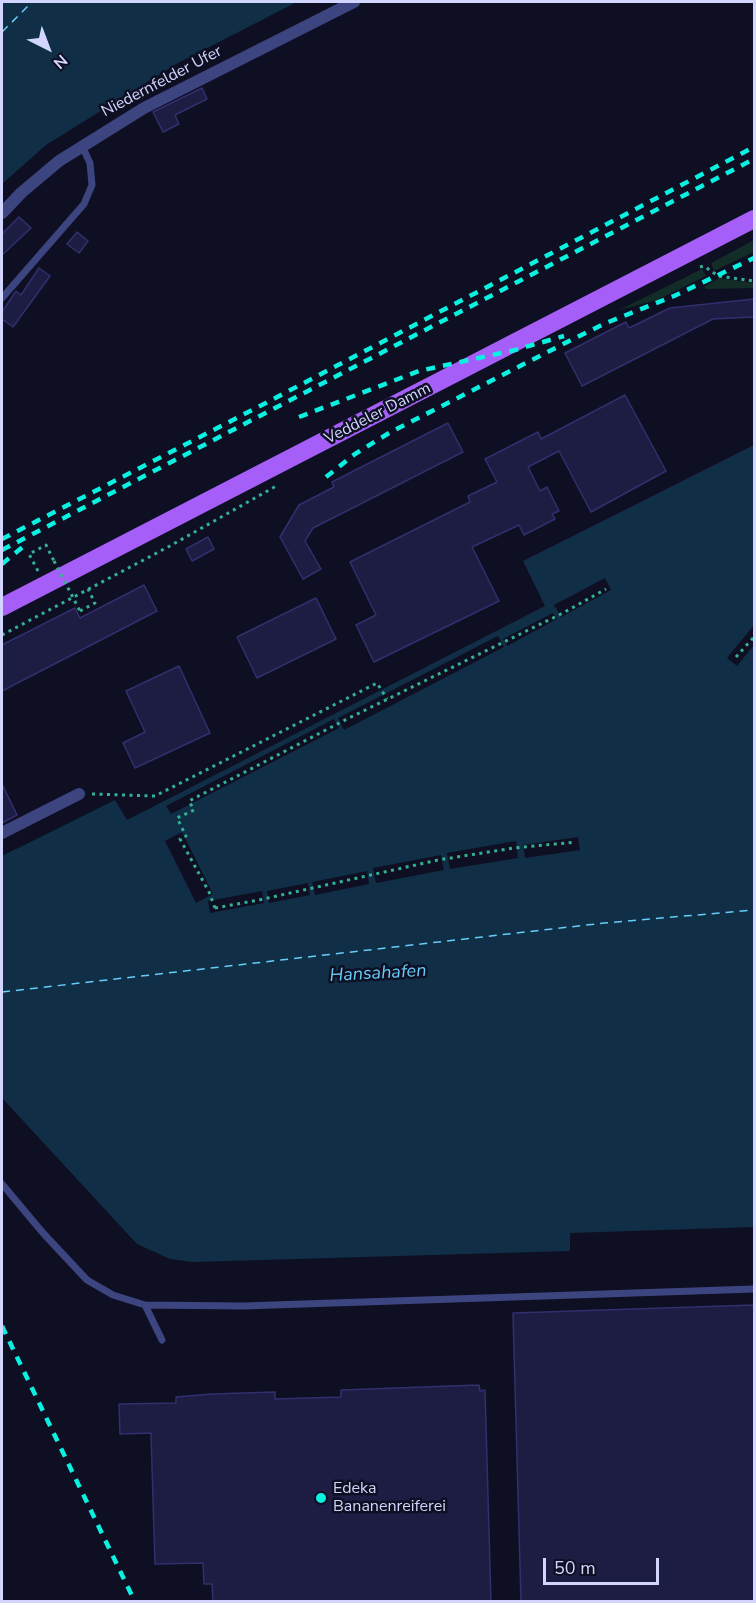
<!DOCTYPE html>
<style>
body{margin:0}
#map{position:relative;width:756px;height:1603px;overflow:hidden;background:#0f0f23;font-family:"Nunito Sans",sans-serif}
canvas{display:block}
.frame{position:absolute;inset:0;border:3px solid #d2d5fd;pointer-events:none}
.north{position:absolute;left:18px;top:18px;width:60px;height:60px;-webkit-text-stroke:4px #0f0f23;paint-order:stroke;rotate:138deg;font-size:16px;font-weight:700;line-height:24px;text-align:center;color:#d2d5fd}
.north::after{content:'';display:block;margin:auto;width:21px;height:27px;background:#d2d5fd;clip-path:polygon(50% 0,100% 100%,50% 72%,0 100%)}
.scale{position:absolute;left:543px;top:1558px;width:116px;height:27px;box-sizing:border-box;border:3px solid #d2d5fd;border-top:0;padding-left:8px;font-size:18px;line-height:21px;white-space:nowrap;color:#d2d5fd;-webkit-text-stroke:4px #0f0f23;paint-order:stroke}
</style>
<div id="map">
<canvas width="756" height="1603"></canvas>
<div class="frame"></div>
<div class="north">N</div>
<div class="scale">50 m</div>
</div>
<script>
const ctx = document.querySelector('canvas').getContext('2d');
ctx.lineJoin = 'round';
function paint(path, color) { ctx.fillStyle = color; ctx.fill(path, 'evenodd'); }
const shape = rows => new Path2D(rows.map(r => 'M' + r).join(''));
function stroke(path, color, width, dash) { ctx.strokeStyle = color; ctx.lineWidth = width; ctx.lineCap = dash ? 'butt' : 'round'; ctx.setLineDash(dash || []); ctx.stroke(path); }
function drawText(font, color, halo, rows, align = 'center') {
  ctx.font = font + ' "Nunito Sans",sans-serif'; ctx.lineWidth = 5; ctx.setLineDash([]); ctx.textBaseline = 'middle'; ctx.strokeStyle = halo; ctx.fillStyle = color; for (const [text, x, y, turn = 0] of rows) {
    ctx.save(); ctx.translate(x, y); ctx.rotate((+turn || 0) * Math.PI / 180); ctx.textAlign = isNaN(turn) ? turn : align; if (halo) ctx.strokeText(text, 0, 0); ctx.fillText(text, 0, 0); ctx.restore();
  }
}
paint(shape([
 [754,240,754,252,714,271,711,263],
 [702,269,706,276,657,300,619,310],
 [719,278,754,283,754,288,706,289,704,287]
]), '#122c27');
paint(shape([
 [2,2,297,2,178,63,46,145,2,184],
 [754,445,754,1227,570,1233,570,1251,192,1262,170,1259,137,1244,2,1098,2,856,115,800,127,820,545,606,523,561]
]), '#102e46');
paint(shape([
 [605,578,611,590,561,617,554,605],
 [553,613,557,619,507,646,503,639],
 [754,625,754,645,737,666,727,658],
 [498,636,504,647,344,730,338,718],
 [334,719,339,728,171,814,166,806],
 [182,832,213,894,196,903,165,841],
 [578,837,580,850,525,858,523,845],
 [516,841,518,858,450,869,447,853],
 [441,855,444,870,376,883,373,868],
 [367,871,369,884,315,895,312,882],
 [308,883,310,895,269,903,267,891],
 [262,891,264,903,210,913,208,901]
]), '#0f0f23');
stroke(shape([
 [2,32,32,2],
 [2,992,604,923,754,910]
]), '#65cdf8', 1.5, [8, 6]);
const building = shape([
 [202,88,207,99,175,115,179,124,163,132,153,112,202,88],
 [19,217,31,228,2,255,2,234,19,217],
 [77,232,88,241,79,253,67,244,77,232],
 [39,268,50,276,13,327,2,319,2,312,16,291,21,295,39,268],
 [754,299,754,317,713,319,582,386,565,353,626,322,629,328,670,308,754,299],
 [625,395,666,471,591,512,559,451,528,467,540,491,547,487,559,511,552,514,555,519,524,535,519,525,472,547,499,601,374,662,356,625,376,615,350,562,470,502,468,496,497,482,485,459,538,432,541,439,625,395],
 [448,423,463,452,313,528,305,541,321,569,303,579,280,537,299,505,334,487,332,482,448,423],
 [208,537,214,549,192,561,186,549,208,537],
 [144,585,157,611,2,691,2,645,75,608,80,618,144,585],
 [316,598,336,639,257,678,237,637,316,598],
 [179,666,210,733,135,768,123,743,145,732,126,691,179,666],
 [2,784,17,815,2,823,2,784],
 [754,1305,754,1602,521,1602,513,1313,754,1305],
 [479,1385,480,1391,485,1390,491,1602,213,1602,212,1584,204,1584,203,1563,155,1564,151,1433,120,1434,119,1404,176,1403,176,1397,212,1394,275,1392,275,1399,341,1397,341,1390,479,1385]
]);
paint(building, '#1d1c43');
stroke(building, '#312f6e', 1.5);
stroke(shape([
 [700,267,704,266,718,276,754,281],
 [38,571,29,554,46,545,54,561],
 [80,611,95,603,88,589],
 [2,635,168,547,278,485],
 [736,657,754,637],
 [92,794,155,796,377,683,387,699],
 [215,908,209,892,180,839,186,836,177,818,194,810,189,801,347,719,563,613,606,589],
 [215,908,259,900,438,860,514,848,576,842]
]), '#34b093', 3, [3, 4.5]);
stroke(shape([
 [2,298,84,204,92,185,90,163,82,146],
 [2,1184,43,1233,87,1280,113,1295,145,1305],
 [162,1340,145,1305,243,1306,754,1289]
]), '#3c457f', 7);
stroke(shape([
 [2,213,21,193,59,161,144,108,354,2],
 [2,833,79,794]
]), '#3c457f', 12);
stroke(shape([
 [2,607,754,219]
]), '#a55ff8', 18);
stroke(shape([
 [299,417,419,371,515,350,564,336],
 [326,477,355,454,389,433,571,340,606,323,674,296,754,258],
 [2,539,260,406,754,147],
 [2,550,754,159],
 [2,564,25,545],
 [2,1326,135,1602]
]), '#0bf1e1', 4.5, [9, 8]);
stroke(shape([
 [54,561,80,611]
]), '#34b093', 3, [3, 4.5]);
for (const [x, y, r, color] of [
 [321,1498,6,"#0bf1e1"]
]) { const dot = new Path2D(); dot.arc(x, y, r, 0, 2 * Math.PI); ctx.fillStyle = color; ctx.fill(dot); stroke(dot, '#0f0f23', 2); }
drawText('16px', '#d2d5fd', '#0f0f23', [
 ["Niedernfelder Ufer",162,82,-28],
 ["Veddeler Damm",378,414,-27]
]);
drawText('16px', '#d2d5fd', '#0f0f23', [
 ["Edeka",333,1489],
 ["Bananenreiferei",333,1507]
], 'left');
drawText('italic 18px', '#65cdf8', '#0f0f23', [
 ["Hansahafen",378,974,-3]
]);
</script>
